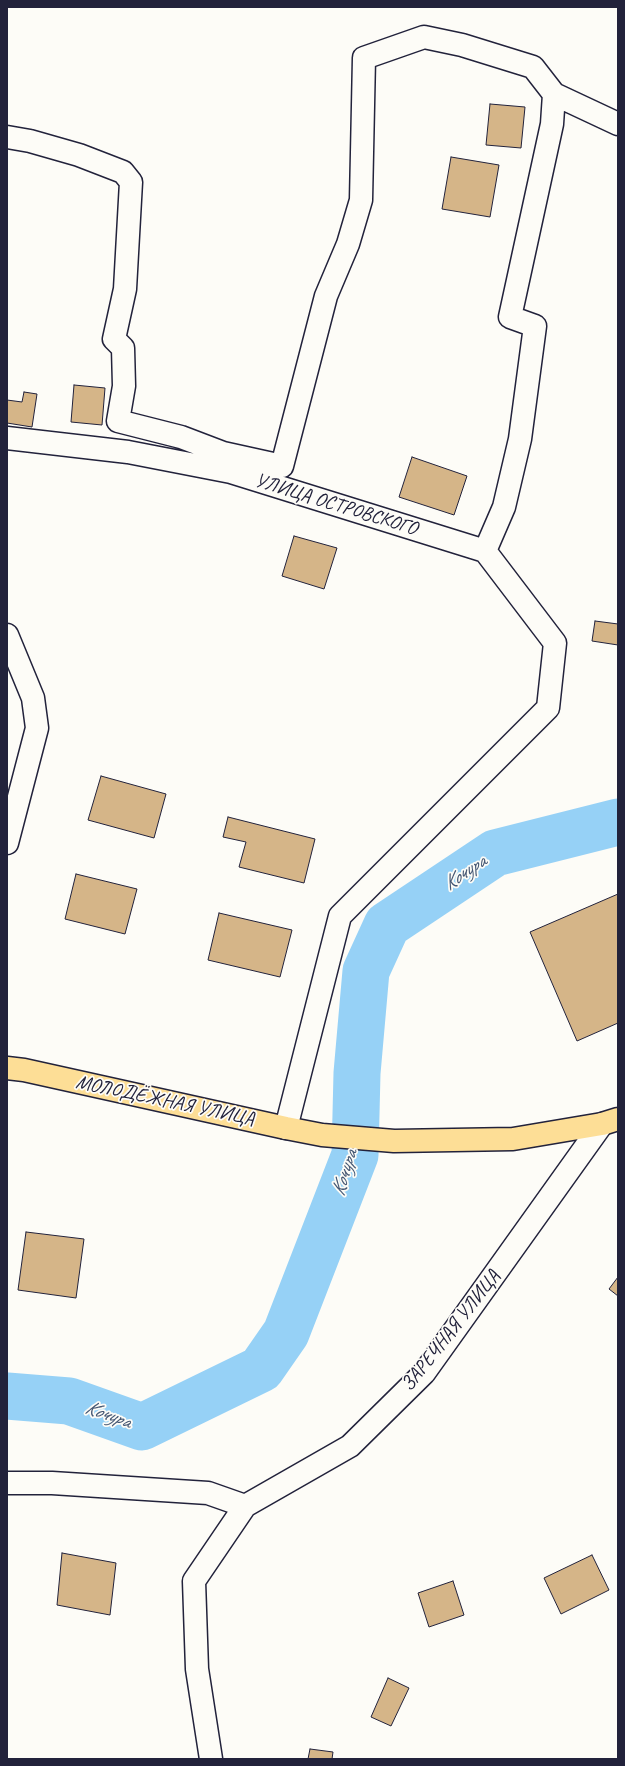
<!DOCTYPE html>
<meta charset="utf-8">
<style>
body{margin:0}
#map{position:relative;width:625px;height:1766px;overflow:hidden;background:#fdfcf7;font-family:Caveat,sans-serif}
canvas{display:block}
.frame{position:absolute;inset:0;border:8px solid #22223b;pointer-events:none}
</style>
<div id="map">
<canvas width="625" height="1766"></canvas>
<div class="frame"></div>
</div>
<script>
const ctx = document.querySelector('canvas').getContext('2d');
ctx.lineJoin = 'round';
const shape = rows => new Path2D(rows.map(r => 'M' + r).join(''));
function stroke(path, color, width, dash) { ctx.strokeStyle = color; ctx.lineWidth = width; ctx.lineCap = dash ? 'butt' : 'round'; ctx.setLineDash(dash || []); ctx.stroke(path); }
function paint(path, color) { ctx.fillStyle = color; ctx.fill(path, 'evenodd'); }
function drawText(font, color, halo, rows, align = 'center') {
  ctx.font = font + ' Caveat,sans-serif'; ctx.lineWidth = 3.5; ctx.setLineDash([]); ctx.textBaseline = 'middle'; ctx.strokeStyle = halo; ctx.fillStyle = color; for (const [text, x, y, turn = 0] of rows) {
    ctx.save(); ctx.translate(x, y); ctx.rotate((+turn || 0) * Math.PI / 180); ctx.textAlign = isNaN(turn) ? turn : align; if (halo) ctx.strokeText(text, 0, 0); ctx.fillText(text, 0, 0); ctx.restore();
  }
}
stroke(shape([
 [7,1396,69,1401,142,1427,261,1369,286,1333,355,1155,357,1073,366,971,387,925,495,853,618,822]
]), '#96d1f6', 47);
const building = shape([
 [490,104,525,107,521,148,486,145,490,104],
 [451,157,499,165,490,217,442,209,451,157],
 [74,385,105,388,102,425,71,422,74,385],
 [24,392,37,394,32,427,7,423,7,400,22,402,24,392],
 [412,457,467,476,454,515,399,497,412,457],
 [294,536,337,548,324,589,282,576,294,536],
 [595,621,618,624,618,645,592,641,595,621],
 [101,776,166,794,154,838,88,820,101,776],
 [228,817,315,839,304,883,239,867,246,842,223,837,228,817],
 [76,874,137,889,125,934,65,919,76,874],
 [618,894,618,1023,577,1041,530,932,618,894],
 [219,913,292,930,280,977,208,960,219,913],
 [26,1232,84,1239,76,1298,18,1290,26,1232],
 [618,1277,618,1296,609,1289,618,1277],
 [62,1553,116,1563,110,1615,57,1605,62,1553],
 [592,1555,609,1590,561,1614,544,1578,592,1555],
 [453,1581,464,1615,429,1627,418,1593,453,1581],
 [388,1678,409,1688,391,1726,371,1717,388,1678],
 [310,1749,333,1752,332,1759,308,1759,310,1749]
]);
paint(building, '#d5b588');
stroke(building, '#22223b', 1);
const street = shape([
 [554,94,618,124],
 [7,137,30,141,79,155,123,172,131,182,125,289,114,339,123,348,124,386,118,421,181,437,223,453,282,466,326,296,348,244,361,200,364,58,424,37,462,45,533,67,554,94,552,124,510,317,535,326,520,439,504,507,485,551],
 [7,438,128,452,231,472,485,551,555,643,548,708,340,916,286,1128],
 [7,635,33,698,37,728,7,843],
 [7,1483,52,1483,208,1493,245,1506],
 [211,1759,197,1669,194,1581,245,1506,350,1446,424,1373,602,1124]
]);
const primary = shape([
 [7,1068,24,1070,286,1128,322,1135,394,1141,513,1139,602,1124,618,1119]
]);
stroke(street, '#22223b', 25);
stroke(primary, '#22223b', 25);
stroke(street, '#fdfcf7', 22);
stroke(primary, '#fdde96', 22);
drawText('20px', '#22223b', '#fdfcf7', [
 ["УЛИЦА ОСТРОВСКОГО",336,505,17],
 ["МОЛОДЁЖНАЯ УЛИЦА",165,1101,12],
 ["ЗАРЕЧНАЯ УЛИЦА",451,1331,-52]
]);
drawText('italic 21px', '#455773', '#fdfcf7', [
 ["Кочура",465,873,-34],
 ["Кочура",345,1173,-73],
 ["Кочура",108,1415,20]
]);
</script>
